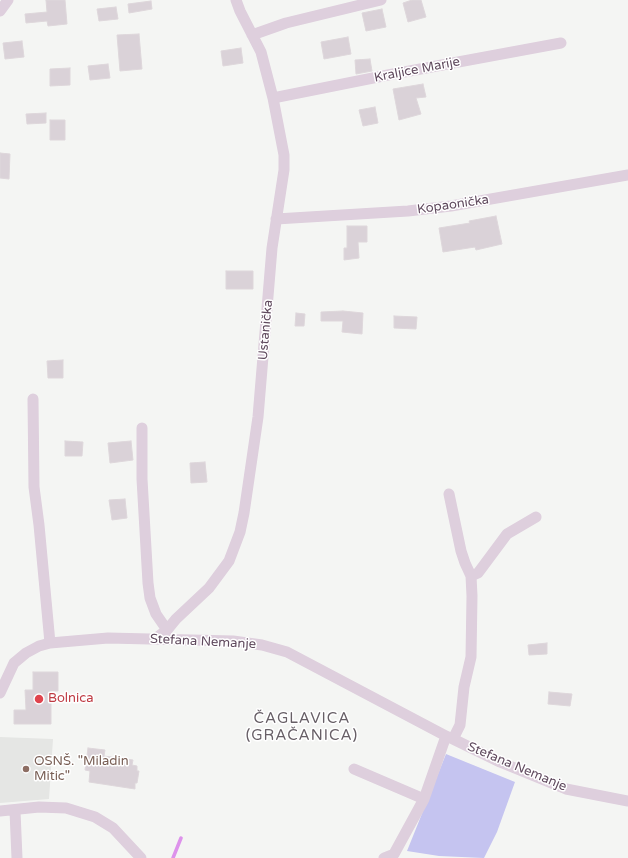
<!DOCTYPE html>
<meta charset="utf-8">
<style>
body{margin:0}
canvas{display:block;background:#f4f5f3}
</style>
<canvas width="628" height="858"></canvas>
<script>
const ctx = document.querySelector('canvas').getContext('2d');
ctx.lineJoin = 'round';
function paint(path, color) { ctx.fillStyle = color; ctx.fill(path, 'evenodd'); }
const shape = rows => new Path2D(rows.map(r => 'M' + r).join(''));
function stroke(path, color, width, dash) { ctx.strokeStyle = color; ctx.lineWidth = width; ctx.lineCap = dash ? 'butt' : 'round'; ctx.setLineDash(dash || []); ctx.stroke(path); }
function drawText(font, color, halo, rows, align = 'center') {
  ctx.font = font + ' "Varela Round",sans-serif'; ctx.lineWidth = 3; ctx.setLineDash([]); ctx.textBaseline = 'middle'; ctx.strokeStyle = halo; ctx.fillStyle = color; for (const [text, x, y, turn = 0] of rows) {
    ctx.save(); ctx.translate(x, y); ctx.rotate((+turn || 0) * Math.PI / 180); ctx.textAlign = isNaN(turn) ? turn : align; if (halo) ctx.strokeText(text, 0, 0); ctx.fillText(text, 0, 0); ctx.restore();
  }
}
paint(shape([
 [0,737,53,739,49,799,0,803]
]), '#e5e6e4');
paint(shape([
 [446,754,515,782,497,832,484,858,439,856,407,851]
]), '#c5c4f0');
stroke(shape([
 [173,858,181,838]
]), '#dd92eb', 3.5);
const building = shape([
 [46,0,65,0,67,24,48,26,47,21,26,23,25,14,47,12,46,0],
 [412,0,421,0,426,17,408,22,403,3,412,0],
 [151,1,152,9,129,13,128,4,151,1],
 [116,7,118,19,99,21,97,9,116,7],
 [382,9,386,27,366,31,362,13,382,9],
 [139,34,142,69,120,71,117,35,139,34],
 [348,37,351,54,324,59,321,42,348,37],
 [22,41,24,57,5,59,3,43,22,41],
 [241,48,243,63,223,66,221,51,241,48],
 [370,59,372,71,356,74,355,60,370,59],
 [108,64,110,78,90,80,88,66,108,64],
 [70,68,70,85,50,86,50,69,70,68],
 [423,84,426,97,416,98,421,114,399,120,393,89,423,84],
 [375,107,378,123,363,126,359,110,375,107],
 [46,113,46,123,27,124,26,114,46,113],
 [50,120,65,120,65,140,50,140,50,120],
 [0,153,10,154,9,179,0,178,0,153],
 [496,216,502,244,476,250,475,247,443,252,439,228,470,223,469,221,496,216],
 [347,226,367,226,367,242,358,242,359,258,344,260,344,248,347,248,347,226],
 [226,271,253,271,253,289,226,289,226,271],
 [343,311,363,313,362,334,342,332,343,321,321,321,321,312,343,311],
 [296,313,305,314,304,326,295,326,296,313],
 [394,316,417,317,416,329,394,328,394,316],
 [63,360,63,378,48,378,47,361,63,360],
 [65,441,83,442,82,456,65,456,65,441],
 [131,441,133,460,110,463,108,443,131,441],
 [205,462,207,482,191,483,190,463,205,462],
 [125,499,127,518,112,520,109,500,125,499],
 [547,643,547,654,529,655,528,645,547,643],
 [33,672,58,672,58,691,51,691,51,724,14,724,14,710,26,710,25,690,33,690,33,672],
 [549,692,572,694,570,706,548,704,549,692],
 [88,748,105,750,104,756,133,760,132,765,137,766,137,771,139,771,137,783,135,783,135,789,89,782,90,771,85,770,88,748]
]);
paint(building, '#dad2d8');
stroke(building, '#ded7db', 1);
stroke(shape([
 [0,11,8,0],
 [252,35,286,23,381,0],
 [273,98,388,75,561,43],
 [276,219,408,211,451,206,628,175],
 [33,399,34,487,39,525,50,643],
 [142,428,142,479,148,583,150,598,156,614,167,630],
 [449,494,461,551,465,563,471,576,472,596,471,657,464,687,460,725,453,739],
 [471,576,478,573,481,569,507,534,536,517],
 [155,639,167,630,176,619,209,588,229,561,240,532,244,513,258,417,272,248,284,170,284,155,273,98,261,52,240,11,236,0],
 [0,693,14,663,26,653,39,646,50,643,108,638,233,641,262,645,287,652,446,736,453,739,500,762,566,789,628,801],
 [354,769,424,799],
 [0,811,39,807,66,808,95,817,113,828,141,858],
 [15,811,17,858],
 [384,858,394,854,424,799,446,736]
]), '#decfdd', 11);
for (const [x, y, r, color] of [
 [39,699,5,"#e0444e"],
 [26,769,4,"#8d6e63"]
]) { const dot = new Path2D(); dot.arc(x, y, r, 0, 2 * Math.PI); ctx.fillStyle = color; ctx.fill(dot); stroke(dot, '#fff', 1.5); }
drawText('13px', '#604a5e', '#fff', [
 ["Kraljice Marije",417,70,-11],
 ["Kopaonička",453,205,-8],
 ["Ustanička",266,330,-85],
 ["Stefana Nemanje",203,642,3],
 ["Stefana Nemanje",517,767,23]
]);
drawText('13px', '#be3a42', '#fff', [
 ["Bolnica",48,699]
], 'left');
drawText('13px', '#785e54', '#fff', [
 ["OSNŠ. \"Miladin",34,762],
 ["Mitic\"",34,777]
], 'left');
ctx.letterSpacing = '1px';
drawText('15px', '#675f66', '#fff', [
 ["ČAGLAVICA",302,719],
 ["(GRAČANICA)",302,736]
]);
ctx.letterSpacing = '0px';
</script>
